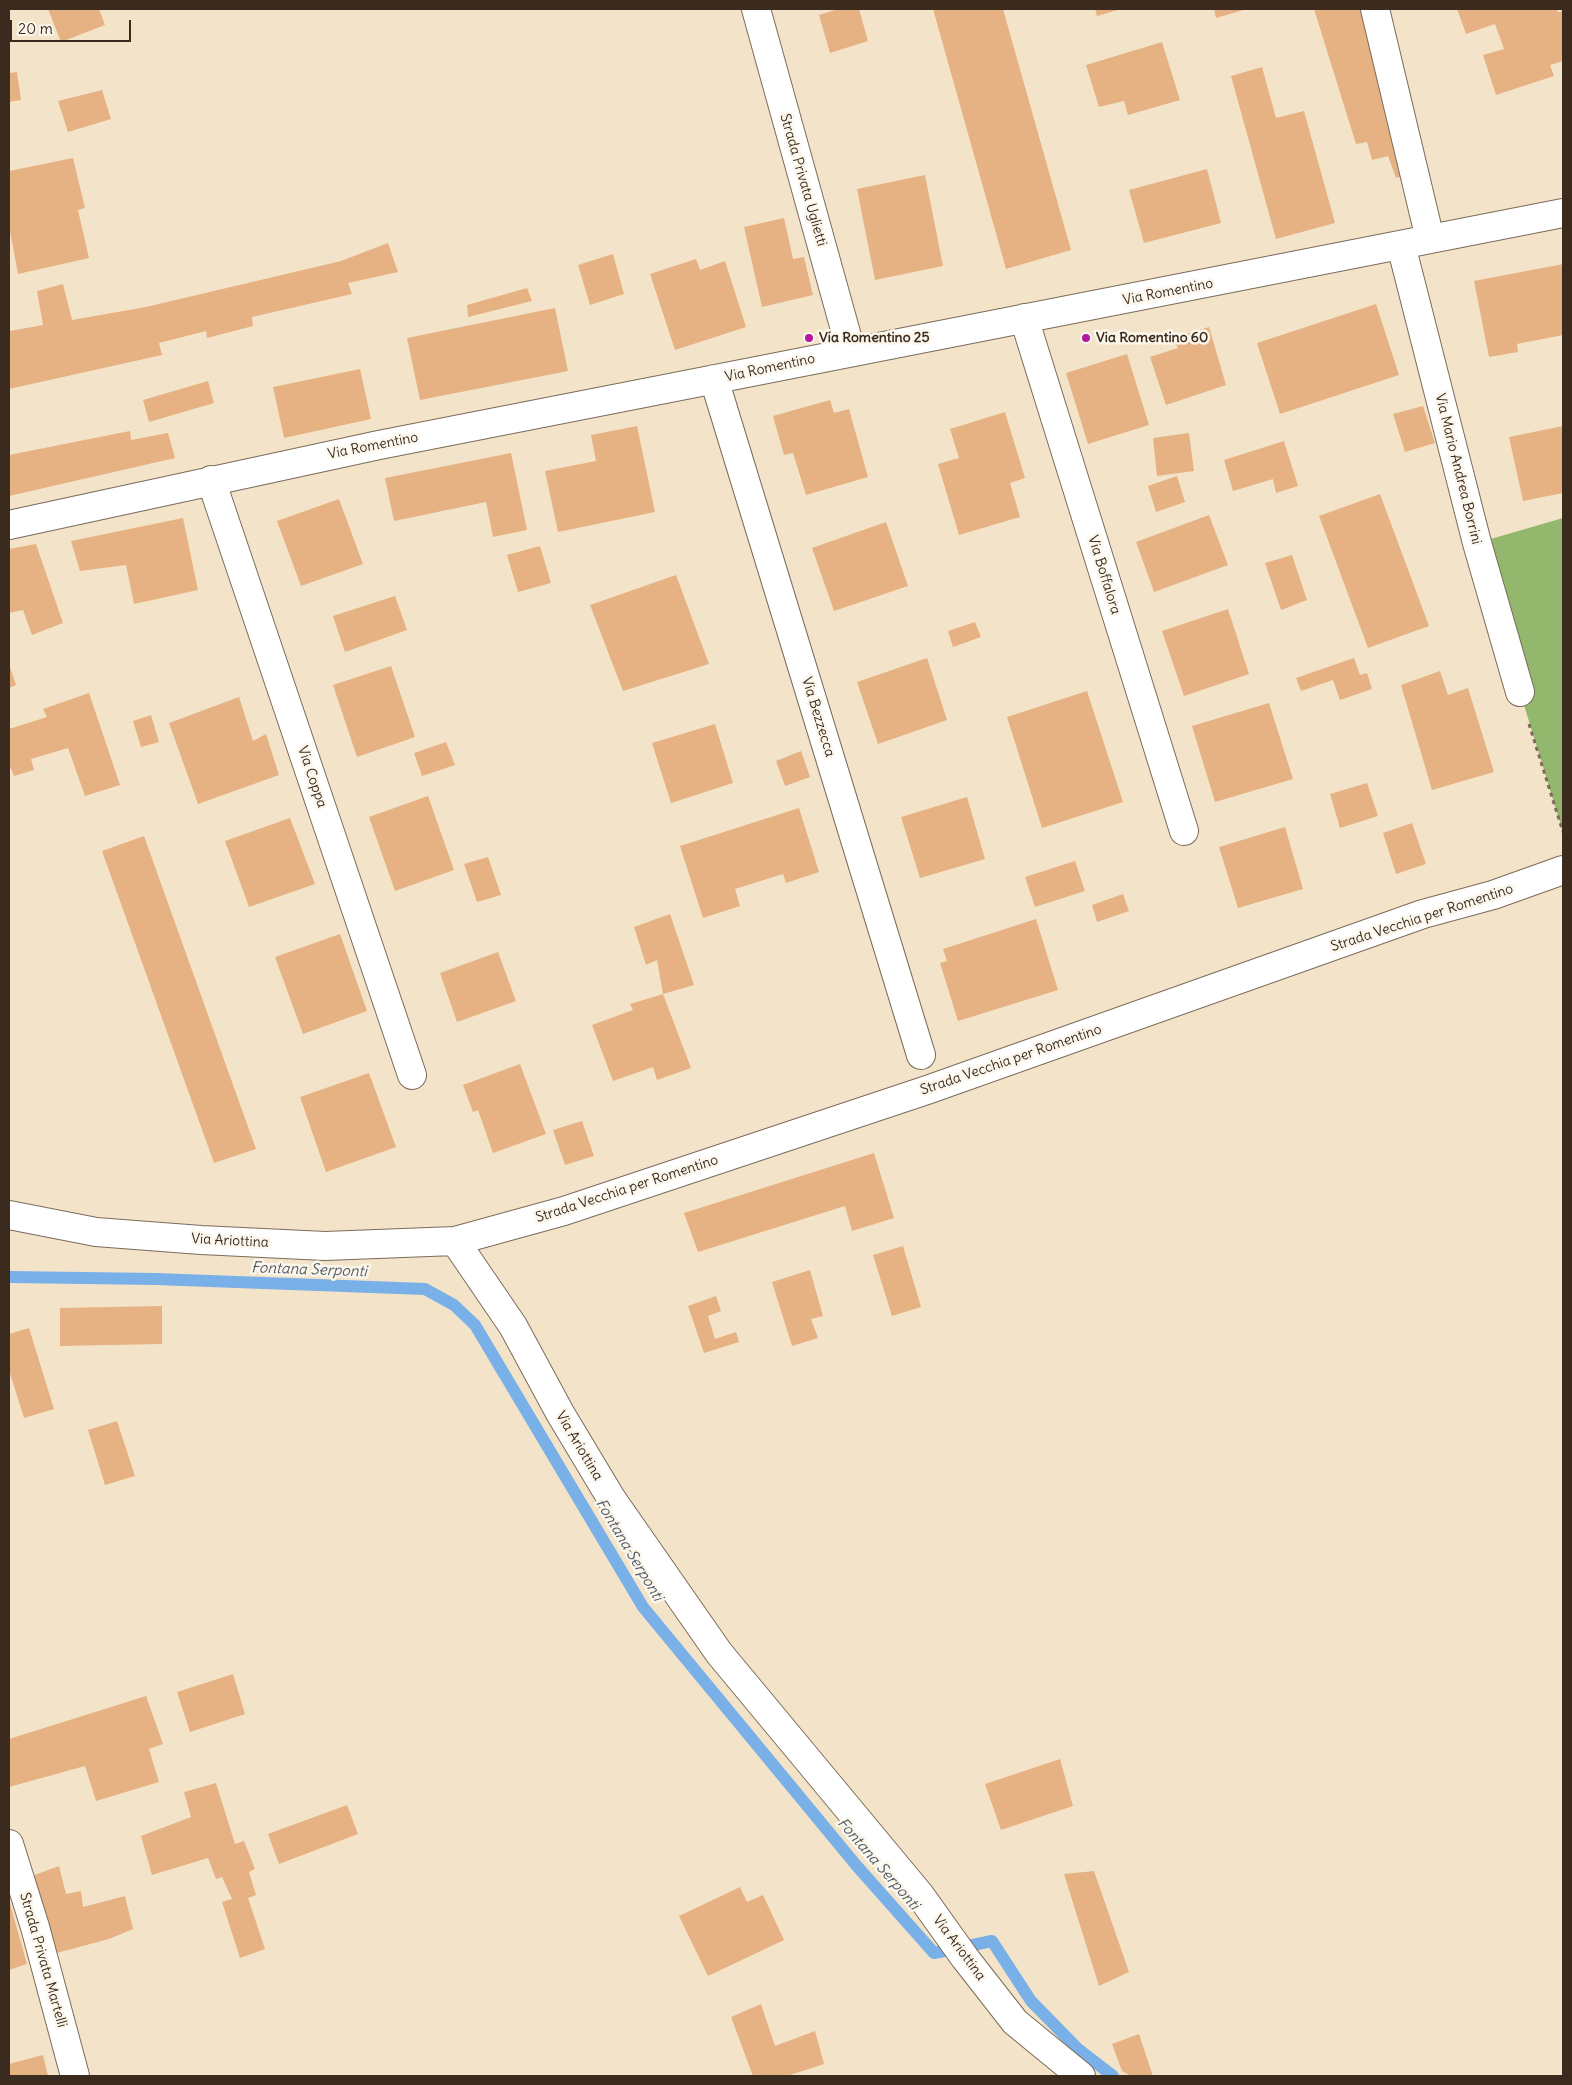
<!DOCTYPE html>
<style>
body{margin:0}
#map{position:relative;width:1572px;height:2085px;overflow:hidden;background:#f3e4c9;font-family:Delius,sans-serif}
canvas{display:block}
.frame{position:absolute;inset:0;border:10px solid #3b2a1e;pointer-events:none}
.scale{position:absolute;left:10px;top:20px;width:121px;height:22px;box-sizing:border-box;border:2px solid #3b2a1e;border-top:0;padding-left:6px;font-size:15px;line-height:18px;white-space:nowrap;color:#3b2a1e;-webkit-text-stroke:4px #fbf7ec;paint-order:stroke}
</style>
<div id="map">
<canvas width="1572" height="2085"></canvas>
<div class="frame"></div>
<div class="scale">20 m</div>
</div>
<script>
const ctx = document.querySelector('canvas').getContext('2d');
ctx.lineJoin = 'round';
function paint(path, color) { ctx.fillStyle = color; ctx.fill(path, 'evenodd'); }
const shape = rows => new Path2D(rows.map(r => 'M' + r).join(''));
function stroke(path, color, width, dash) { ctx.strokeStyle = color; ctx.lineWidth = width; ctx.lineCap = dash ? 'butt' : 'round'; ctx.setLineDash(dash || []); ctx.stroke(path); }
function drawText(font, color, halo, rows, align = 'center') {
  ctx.font = font + ' Delius,sans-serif'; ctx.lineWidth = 5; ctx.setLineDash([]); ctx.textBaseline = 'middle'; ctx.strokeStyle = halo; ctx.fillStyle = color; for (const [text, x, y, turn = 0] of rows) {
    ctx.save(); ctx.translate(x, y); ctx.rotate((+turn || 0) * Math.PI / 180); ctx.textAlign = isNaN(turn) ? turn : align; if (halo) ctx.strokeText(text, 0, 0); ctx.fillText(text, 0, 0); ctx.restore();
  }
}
paint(shape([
 [1563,518,1563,832,1520,692,1477,543]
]), '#93b76c');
stroke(shape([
 [9,1277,156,1279,425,1289,454,1305,475,1325,643,1607,856,1865,934,1953,992,1941,1031,2001,1078,2049,1113,2076]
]), '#7ab0e8', 12);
paint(shape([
 [48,9,99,9,105,25,61,42],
 [838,9,859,9,868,41,830,53,819,15],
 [933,9,1003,9,1071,250,1006,269],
 [1095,9,1121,9,1097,16],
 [1214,9,1247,9,1216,18],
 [1314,9,1366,9,1412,174,1396,178,1388,156,1372,160,1367,142,1356,144],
 [1457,9,1557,9,1558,12,1563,11,1563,61,1550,65,1554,76,1496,95,1483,55,1504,49,1495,24,1466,34],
 [1162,42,1180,100,1128,115,1124,101,1099,107,1086,65],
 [1262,67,1276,118,1304,111,1335,223,1276,239,1231,76],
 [17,72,21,100,9,102,9,73],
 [102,90,111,119,68,132,58,101],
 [73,158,85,208,78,210,89,258,18,274,9,226,9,171],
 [1207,169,1221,223,1144,243,1129,190],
 [925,175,943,266,875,280,857,189],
 [784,218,793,259,804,257,813,295,762,307,744,227],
 [388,243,398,272,348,283,352,294,252,317,253,326,207,338,206,331,159,343,162,355,9,389,9,327,10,331,43,325,37,291,63,284,72,320,146,307,341,261],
 [613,254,624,294,590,305,578,265],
 [696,259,700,270,725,261,746,327,675,350,650,274],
 [1563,264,1563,335,1517,344,1518,352,1489,357,1474,281],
 [527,288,532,301,468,317,467,305],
 [1376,304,1399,375,1280,414,1257,343],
 [555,308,568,371,420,400,407,338],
 [1209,327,1226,385,1166,405,1150,357,1178,348,1173,338],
 [1127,354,1149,425,1088,444,1066,373],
 [360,369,371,419,284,438,273,387],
 [208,381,214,403,149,422,143,400],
 [830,400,834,413,849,409,868,477,806,495,793,453,784,455,773,416],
 [1423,406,1435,443,1405,452,1393,414],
 [1005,412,1025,478,1010,483,1020,517,959,535,938,464,959,458,950,429],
 [637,426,655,512,558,532,545,471,596,461,591,435],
 [1563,426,1563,493,1523,501,1509,437],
 [130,431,131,440,168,433,175,458,9,496,9,455],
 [1189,433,1194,471,1157,476,1153,438],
 [1284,441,1298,486,1276,493,1273,479,1233,491,1224,460],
 [511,453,527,530,493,537,486,502,394,521,385,478],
 [1177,476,1185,502,1156,512,1148,486],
 [1380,494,1429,626,1368,648,1319,516],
 [339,499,363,564,301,586,277,521],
 [1209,515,1228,565,1154,592,1136,542],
 [183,518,198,590,134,604,126,565,80,571,71,541],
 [886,522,908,586,834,611,812,548],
 [36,544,63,623,32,635,23,610,9,613,9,549],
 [540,546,551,583,518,592,507,555],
 [1292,555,1307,600,1281,610,1265,563],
 [676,575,709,664,623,691,590,605],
 [395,596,407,630,345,652,333,616],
 [1228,609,1249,674,1184,696,1162,631],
 [975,622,981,637,953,647,948,631],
 [927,658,947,720,878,744,857,682],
 [1354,658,1360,675,1367,673,1372,689,1340,700,1333,680,1301,691,1296,678],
 [9,664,16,685,9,688],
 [391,666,415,737,357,757,333,685],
 [1440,671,1448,695,1468,688,1494,772,1432,790,1401,685],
 [1087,691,1123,802,1042,828,1007,717],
 [89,693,120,785,85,796,68,748,31,759,34,770,14,776,9,764,9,729,47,717,43,709],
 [239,697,253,741,266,734,279,775,198,804,169,723],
 [1269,703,1293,779,1215,802,1192,726],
 [151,715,159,742,141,747,133,721],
 [715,724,733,783,671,803,652,743],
 [446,742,455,765,422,776,414,753],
 [801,751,810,777,785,786,776,761],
 [1367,783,1378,816,1340,828,1330,794],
 [428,796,454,870,395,891,369,817],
 [967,797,985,859,920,878,901,817],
 [799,808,819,872,786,883,783,874,735,889,740,906,703,918,680,846],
 [290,818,315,884,249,907,225,841],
 [1412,823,1426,864,1396,874,1383,833],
 [1285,827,1303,889,1238,908,1219,847],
 [144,836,256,1149,214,1163,102,851],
 [488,857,501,895,477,902,464,864],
 [1075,861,1085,891,1035,907,1025,877],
 [1123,894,1129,911,1097,922,1092,905],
 [670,914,694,985,663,994,657,960,646,965,634,927],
 [1036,919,1058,990,958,1021,940,963,947,961,943,949],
 [340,934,367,1011,303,1034,275,957],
 [498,952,516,1001,457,1022,440,973],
 [663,994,691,1068,657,1080,653,1067,613,1081,592,1025,633,1010,630,1004],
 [520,1064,546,1134,493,1153,478,1110,473,1112,463,1085],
 [369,1073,396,1147,326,1172,300,1097],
 [582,1121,594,1156,565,1165,553,1130],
 [874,1153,894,1218,852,1231,845,1206,698,1252,684,1213],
 [903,1246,921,1307,892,1316,873,1255],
 [810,1270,823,1316,811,1319,818,1338,792,1346,772,1282],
 [716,1296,721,1311,708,1316,715,1339,736,1332,739,1342,704,1353,688,1306],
 [162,1306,162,1344,60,1346,60,1308],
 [29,1328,54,1409,24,1418,9,1370,9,1334],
 [117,1421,135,1476,105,1485,88,1430],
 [233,1674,245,1714,190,1732,177,1692],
 [146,1696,163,1744,149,1749,159,1782,96,1801,85,1766,9,1787,9,1739],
 [1060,1759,1073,1806,1001,1830,985,1784],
 [216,1783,235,1844,244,1841,255,1869,249,1872,256,1895,248,1898,265,1949,240,1958,222,1902,232,1899,222,1877,216,1879,208,1858,152,1875,141,1836,191,1817,184,1792],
 [347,1805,358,1834,279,1864,268,1834],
 [59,1866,66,1894,81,1891,83,1907,125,1896,133,1929,109,1939,49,1955,29,1877],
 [1094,1871,1129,1972,1099,1986,1064,1874],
 [740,1887,747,1902,763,1895,784,1940,708,1976,679,1916],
 [9,1900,27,1964,9,1970],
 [761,2004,775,2046,815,2031,824,2064,787,2076,753,2076,731,2017],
 [1139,2034,1153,2076,1131,2076,1122,2071,1112,2044],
 [43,2055,48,2076,9,2076,9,2064]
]), '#e6b283');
const minor = shape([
 [756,9,851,351],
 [1375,9,1430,239],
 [1401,245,1477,543,1520,692],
 [1024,318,1184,831],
 [714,379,921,1055],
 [211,480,412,1075],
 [9,525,379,445,1563,213],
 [9,1215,96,1232,201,1240,325,1246,455,1241,564,1211,927,1090,1423,914,1493,895,1563,870],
 [455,1241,513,1326,560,1413,611,1498,719,1653,920,1895,965,1958,1015,2022,1081,2076],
 [9,1844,35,1927,75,2076]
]);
stroke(minor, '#7b6b5a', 30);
stroke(shape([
 [1529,724,1563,832]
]), '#7b6b5a', 3, [4, 4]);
stroke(minor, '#fff', 28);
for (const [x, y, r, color] of [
 [809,338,5,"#b5179e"],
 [1086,338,5,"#b5179e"]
]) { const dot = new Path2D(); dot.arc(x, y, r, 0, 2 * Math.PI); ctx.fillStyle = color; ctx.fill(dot); stroke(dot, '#fbf7ec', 2); }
drawText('14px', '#3b2a1e', '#fbf7ec', [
 ["Strada Privata Uglietti",803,180,74],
 ["Via Romentino",1168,292,-11],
 ["Via Romentino",770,368,-12],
 ["Via Romentino",373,446,-11],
 ["Via Mario Andrea Borrini",1458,469,76],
 ["Via Boffalora",1104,575,73],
 ["Via Bezzecca",818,717,73],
 ["Via Coppa",312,777,71],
 ["Strada Vecchia per Romentino",1422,918,-18],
 ["Strada Vecchia per Romentino",1011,1060,-19],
 ["Strada Vecchia per Romentino",627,1189,-18],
 ["Via Ariottina",230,1241,3],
 ["Via Ariottina",579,1446,59],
 ["Via Ariottina",959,1948,53],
 ["Strada Privata Martelli",43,1960,74]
]);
drawText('bold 14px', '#3b2a1e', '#fbf7ec', [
 ["Via Romentino 25",819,338],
 ["Via Romentino 60",1096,338]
], 'left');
drawText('italic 15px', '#515965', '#fbf7ec', [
 ["Fontana Serponti",309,1270,2],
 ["Fontana Serponti",629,1550,59],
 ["Fontana Serponti",878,1864,49]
]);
</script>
